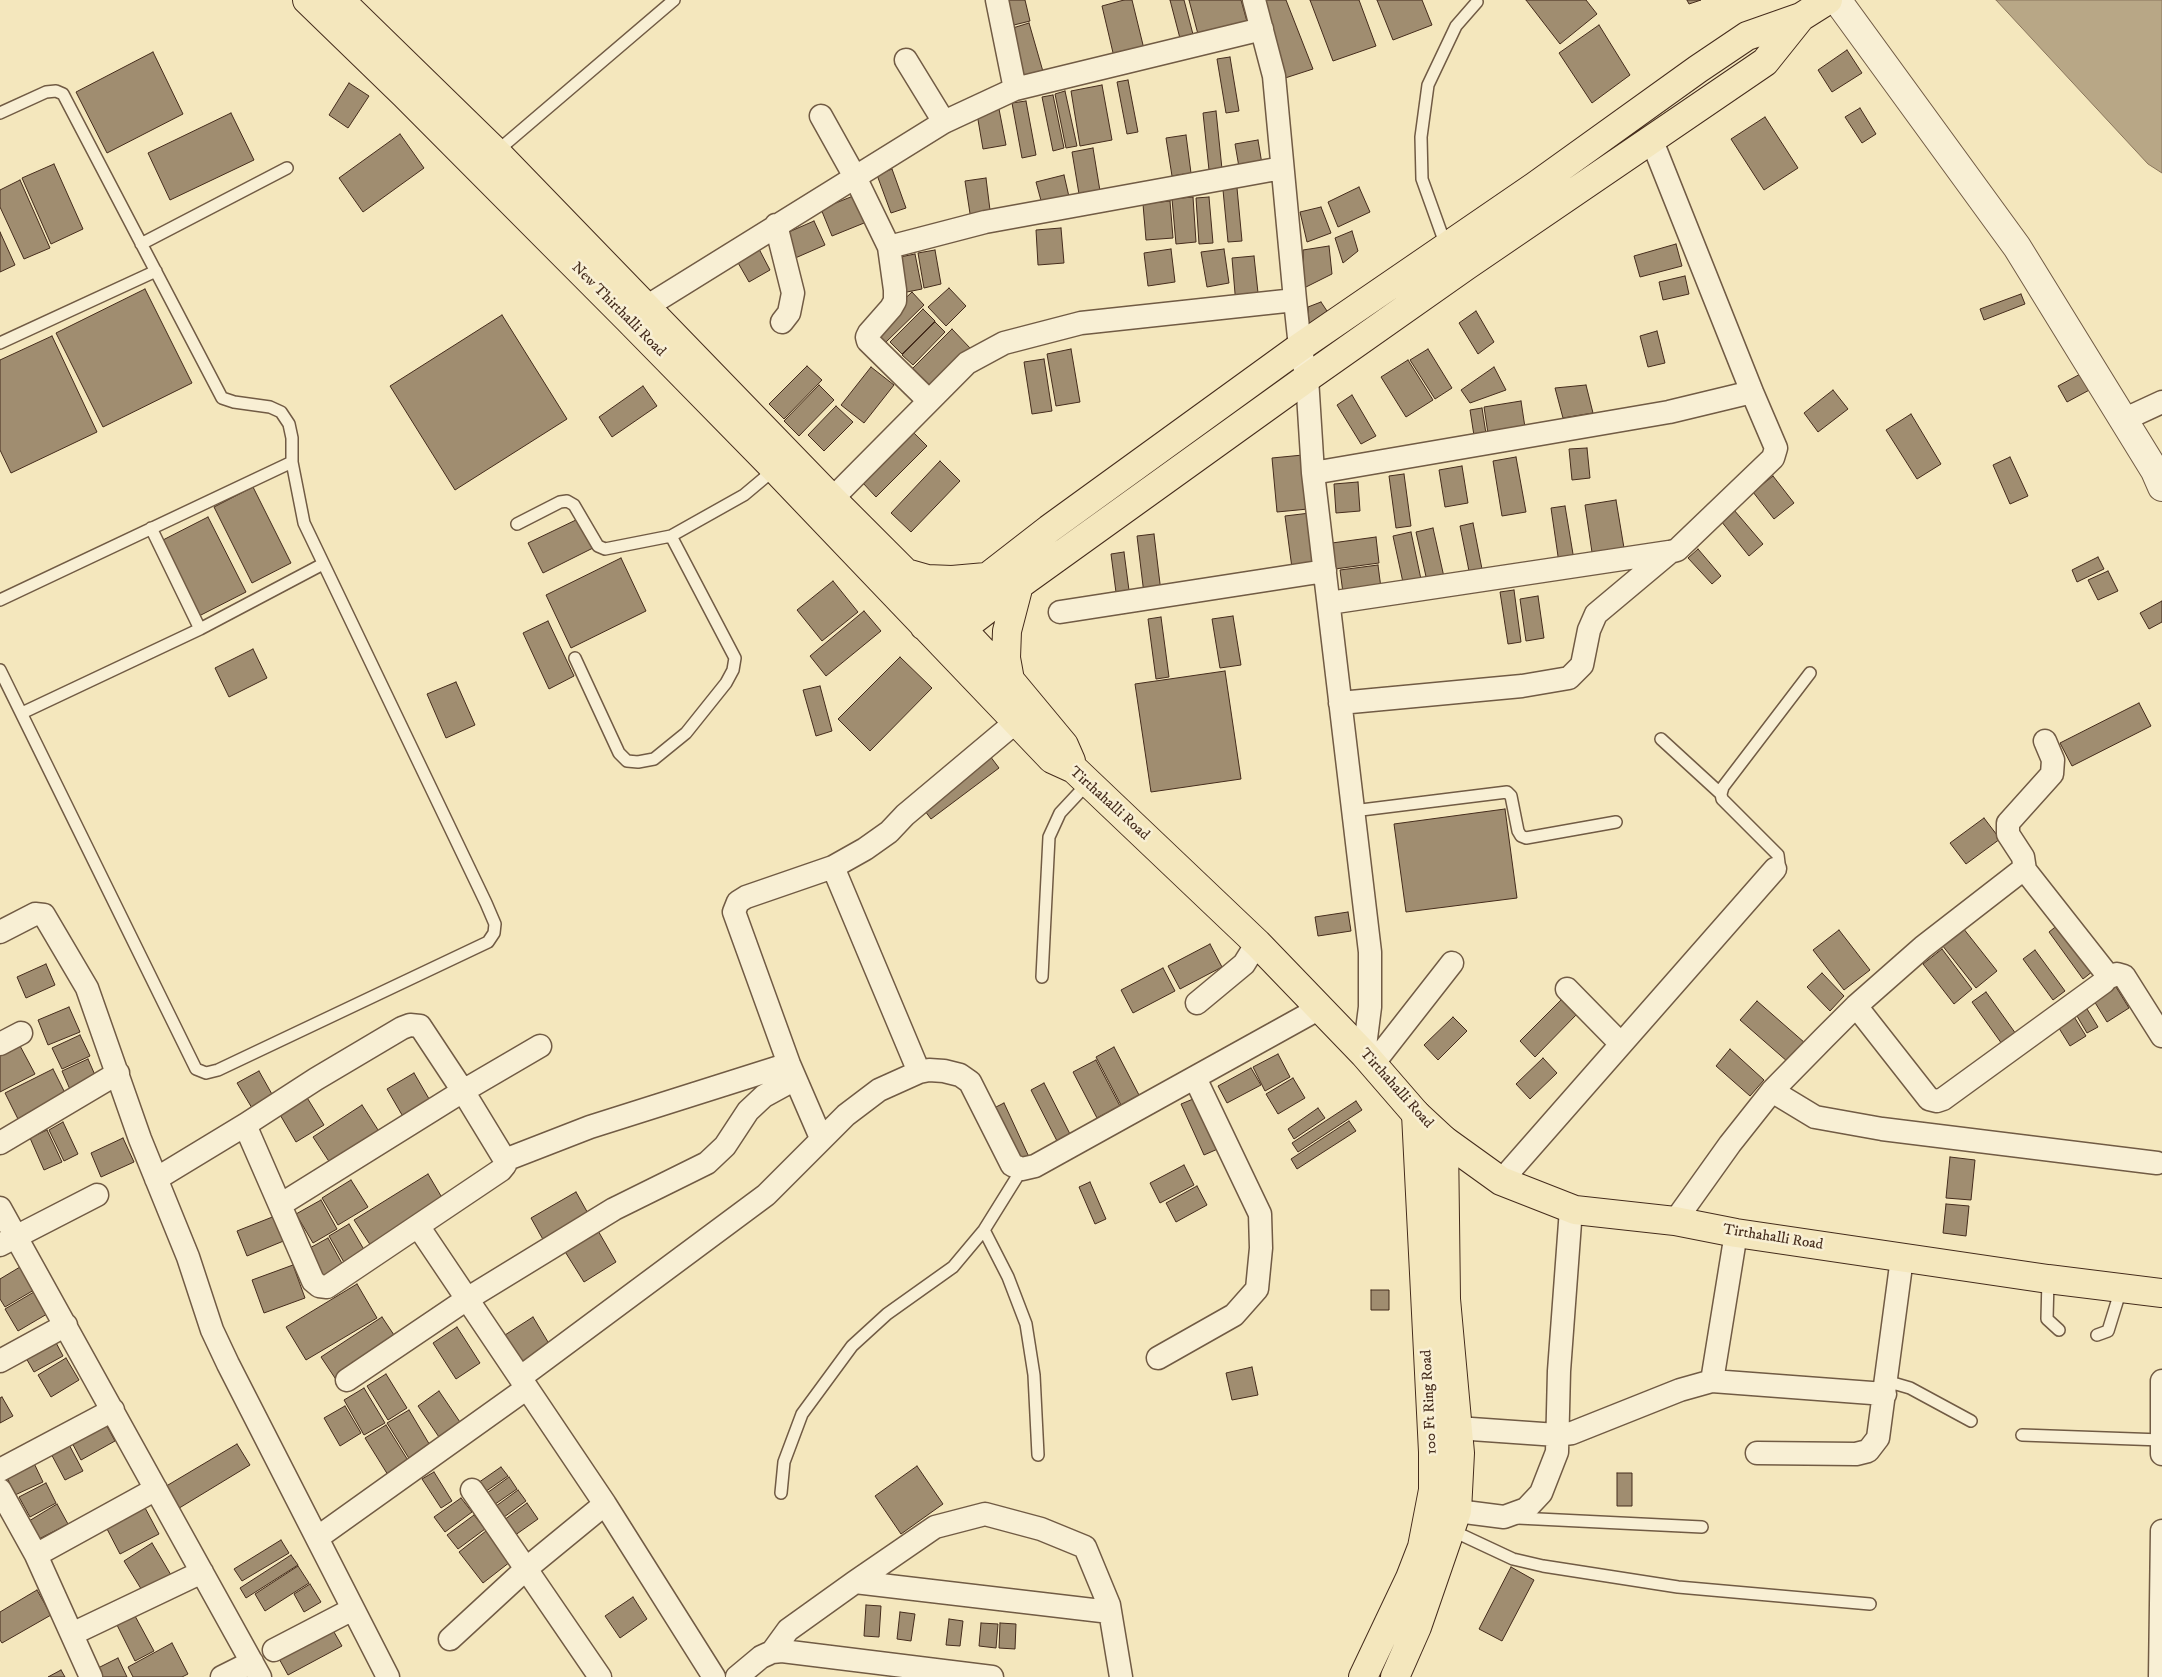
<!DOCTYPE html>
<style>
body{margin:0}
canvas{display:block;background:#f4e7bd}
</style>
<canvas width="2162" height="1677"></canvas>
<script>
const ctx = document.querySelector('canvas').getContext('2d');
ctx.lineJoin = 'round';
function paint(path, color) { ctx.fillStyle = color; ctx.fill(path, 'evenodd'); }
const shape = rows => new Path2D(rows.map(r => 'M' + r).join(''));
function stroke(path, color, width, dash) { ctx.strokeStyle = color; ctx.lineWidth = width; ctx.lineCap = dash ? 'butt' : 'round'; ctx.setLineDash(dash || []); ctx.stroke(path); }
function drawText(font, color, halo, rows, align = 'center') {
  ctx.font = font + ' "IM FELL DW Pica",serif'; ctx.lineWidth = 5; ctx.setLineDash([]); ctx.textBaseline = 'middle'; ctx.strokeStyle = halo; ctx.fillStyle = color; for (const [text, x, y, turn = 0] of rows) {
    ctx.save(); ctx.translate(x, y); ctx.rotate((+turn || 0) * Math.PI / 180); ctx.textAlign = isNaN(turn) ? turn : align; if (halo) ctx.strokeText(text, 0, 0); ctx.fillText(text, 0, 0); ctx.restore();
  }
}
const water = shape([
 [1996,0,2162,0,2162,173,2148,164,1996,0]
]);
paint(water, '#b8a786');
stroke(water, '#8a765c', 1);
const building = shape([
 [1004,0,1025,0,1030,21,1010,26,1004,0],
 [1124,0,1132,0,1144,49,1114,57,1102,6,1124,0],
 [1170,0,1184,0,1195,42,1182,46,1170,0],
 [1189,0,1241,0,1248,25,1199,38,1189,0],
 [1262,0,1286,0,1313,69,1282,79,1262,0],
 [1310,0,1359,0,1376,46,1333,61,1310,0],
 [1377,0,1422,0,1432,25,1393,40,1377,0],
 [1526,0,1586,0,1597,14,1560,44,1526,0],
 [1687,0,1701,0,1689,4,1687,0],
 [1029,23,1044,75,1018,83,1003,31,1029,23],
 [1599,25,1630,75,1592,103,1559,53,1599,25],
 [1847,50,1862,73,1832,92,1818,70,1847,50],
 [153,52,183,114,107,153,76,92,153,52],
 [1230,57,1239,111,1226,113,1217,59,1230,57],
 [1128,80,1138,132,1127,134,1117,82,1128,80],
 [349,83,369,96,348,128,329,115,349,83],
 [1102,85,1112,140,1080,146,1071,91,1102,85],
 [1065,91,1077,146,1066,148,1055,94,1065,91],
 [1053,95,1064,148,1053,151,1042,97,1053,95],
 [1026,101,1036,155,1022,158,1012,103,1026,101],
 [1860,108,1876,134,1862,143,1845,117,1860,108],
 [999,109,1006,145,983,149,977,114,999,109],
 [1216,111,1222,169,1209,170,1203,113,1216,111],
 [231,113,254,160,170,200,148,153,231,113],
 [1765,117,1798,168,1764,190,1731,139,1765,117],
 [400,134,424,168,363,212,339,178,400,134],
 [1186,135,1191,173,1172,176,1166,138,1186,135],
 [1258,140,1263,170,1240,173,1235,144,1258,140],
 [1093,148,1101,197,1080,200,1072,152,1093,148],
 [54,164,83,229,51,244,22,178,54,164],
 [892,169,906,208,891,213,877,175,892,169],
 [1064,175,1070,201,1043,208,1036,182,1064,175],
 [986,178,991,218,971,220,965,181,986,178],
 [20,180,50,248,24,259,0,207,0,190,20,180],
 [1359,187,1370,212,1338,227,1328,202,1359,187],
 [1237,188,1242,241,1228,242,1223,190,1237,188],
 [858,194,869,221,832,236,821,209,858,194],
 [1193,197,1196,242,1176,244,1172,199,1193,197],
 [1209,197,1213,243,1199,244,1196,198,1209,197],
 [1170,201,1173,238,1146,240,1143,204,1170,201],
 [1321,207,1331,233,1307,242,1300,212,1321,207],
 [814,221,825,245,793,259,782,235,814,221],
 [1061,228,1064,263,1038,265,1036,230,1061,228],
 [1352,231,1358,251,1343,263,1335,238,1352,231],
 [0,232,15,265,0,272,0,232],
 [1676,244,1682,266,1640,277,1634,256,1676,244],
 [1329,246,1332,274,1304,288,1303,250,1329,246],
 [759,249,770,270,749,282,737,261,759,249],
 [1171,249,1175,282,1148,286,1144,253,1171,249],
 [1224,249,1229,283,1207,287,1201,252,1224,249],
 [935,250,941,284,924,288,918,253,935,250],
 [915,254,922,289,902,293,895,258,915,254],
 [1254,256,1259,302,1236,305,1232,258,1254,256],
 [1685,276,1689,294,1663,300,1659,282,1685,276],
 [949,288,966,306,946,326,928,307,949,288],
 [145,289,192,383,103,427,56,333,145,289],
 [912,292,924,305,885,343,872,330,912,292],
 [2021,294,2025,304,1984,320,1980,309,2021,294],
 [1321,302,1329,314,1309,325,1308,307,1321,302],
 [923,309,935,321,902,354,890,342,923,309],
 [1476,311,1494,342,1478,354,1459,323,1476,311],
 [502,315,567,419,455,490,390,386,502,315],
 [935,322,945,332,913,365,902,355,935,322],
 [952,329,970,348,931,387,912,369,952,329],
 [1657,331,1665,363,1648,367,1640,336,1657,331],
 [52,336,97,432,11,473,0,450,0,360,52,336],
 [1071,349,1080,402,1056,406,1047,354,1071,349],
 [1428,349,1452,388,1435,399,1410,360,1428,349],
 [1044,359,1052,411,1032,414,1024,362,1044,359],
 [1408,360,1433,400,1406,417,1381,377,1408,360],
 [807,366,822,380,784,419,769,404,807,366],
 [871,367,894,385,864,423,841,405,871,367],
 [1494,367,1506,390,1470,403,1461,390,1494,367],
 [2086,371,2095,387,2067,402,2058,386,2086,371],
 [819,385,834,400,799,436,784,421,819,385],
 [1586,385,1593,413,1563,418,1555,388,1586,385],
 [643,386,657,406,612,437,599,417,643,386],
 [1833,390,1848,409,1818,432,1804,413,1833,390],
 [1352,395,1376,436,1361,444,1337,405,1352,395],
 [1521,401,1526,434,1489,440,1484,407,1521,401],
 [836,406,853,422,824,451,808,435,836,406],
 [1482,408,1487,440,1475,442,1470,410,1482,408],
 [1911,414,1941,464,1917,479,1886,430,1911,414],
 [913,432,927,446,876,497,862,482,913,432],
 [1587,448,1590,478,1572,480,1569,449,1587,448],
 [1303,455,1308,509,1277,512,1272,458,1303,455],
 [1516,457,1526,512,1502,516,1493,461,1516,457],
 [2010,457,2028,496,2010,504,1993,465,2010,457],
 [940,461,960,481,911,532,891,513,940,461],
 [1462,466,1468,503,1445,507,1439,470,1462,466],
 [1404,474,1411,526,1396,528,1389,476,1404,474],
 [1773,476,1794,503,1774,519,1753,492,1773,476],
 [1358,482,1360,511,1336,513,1334,484,1358,482],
 [253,487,291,563,252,583,214,507,253,487],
 [1616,500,1625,554,1593,559,1585,505,1616,500],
 [1565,506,1574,560,1559,563,1551,508,1565,506],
 [1734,510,1763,544,1749,556,1721,521,1734,510],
 [1310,513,1317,565,1292,568,1285,516,1310,513],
 [208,517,246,592,199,616,161,541,208,517],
 [578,519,593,548,543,573,528,543,578,519],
 [1473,523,1482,569,1469,571,1460,526,1473,523],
 [1433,528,1444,577,1427,581,1416,532,1433,528],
 [1411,532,1422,584,1404,587,1393,536,1411,532],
 [1154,534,1161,592,1144,594,1137,536,1154,534],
 [1376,537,1379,563,1335,569,1332,543,1376,537],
 [1698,549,1721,576,1712,584,1688,558,1698,549],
 [1124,552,1130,598,1117,600,1111,554,1124,552],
 [2098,557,2104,569,2077,582,2072,570,2098,557],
 [621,558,646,611,571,648,546,595,621,558],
 [1378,565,1381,588,1343,593,1340,570,1378,565],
 [2108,571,2118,591,2098,600,2088,580,2108,571],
 [833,581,858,612,822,641,797,610,833,581],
 [1514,590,1521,642,1508,644,1500,592,1514,590],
 [1538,596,1544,638,1526,641,1520,599,1538,596],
 [2162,601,2162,622,2149,629,2140,613,2162,601],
 [864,611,881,631,826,676,810,656,864,611],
 [1233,616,1241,665,1220,668,1212,619,1233,616],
 [1161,617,1169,677,1156,679,1148,619,1161,617],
 [548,621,574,676,549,689,523,633,548,621],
 [253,649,267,678,229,697,215,668,253,649],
 [900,657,932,688,870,751,838,719,900,657],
 [1225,671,1241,779,1151,792,1135,684,1225,671],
 [456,682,475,725,446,738,427,694,456,682],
 [820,686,832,731,816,736,803,690,820,686],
 [2139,703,2151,726,2072,766,2060,743,2139,703],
 [990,756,999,768,931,819,922,807,990,756],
 [1505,809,1517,898,1406,912,1394,824,1505,809],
 [1984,818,2000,839,1966,864,1950,843,1984,818],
 [1348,912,1351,931,1318,936,1315,917,1348,912],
 [2064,920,2098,967,2083,979,2049,932,2064,920],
 [1963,928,1997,971,1976,988,1942,945,1963,928],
 [1839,930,1870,970,1844,990,1813,950,1839,930],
 [1210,944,1222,967,1180,989,1168,966,1210,944],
 [1942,949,1972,989,1954,1004,1923,964,1942,949],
 [2035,950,2065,991,2053,1000,2023,959,2035,950],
 [46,964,55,985,26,998,17,977,46,964],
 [1163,968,1175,991,1133,1013,1121,990,1163,968],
 [1822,973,1844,996,1830,1011,1807,987,1822,973],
 [2113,982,2129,1008,2107,1022,2091,996,2113,982],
 [1986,992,2016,1034,2002,1044,1972,1002,1986,992],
 [1562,999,1577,1014,1535,1057,1520,1041,1562,999],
 [1757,1001,1805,1043,1788,1062,1740,1020,1757,1001],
 [2084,1004,2098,1027,2087,1033,2074,1011,2084,1004],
 [69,1007,80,1032,48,1045,38,1020,69,1007],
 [2073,1015,2086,1036,2070,1046,2057,1025,2073,1015],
 [1453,1017,1467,1031,1438,1060,1424,1045,1453,1017],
 [80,1035,90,1056,62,1069,52,1048,80,1035],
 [19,1044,35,1074,0,1092,0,1054,19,1044],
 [1114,1047,1139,1095,1121,1105,1096,1057,1114,1047],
 [1730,1049,1764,1080,1750,1096,1716,1066,1730,1049],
 [1278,1054,1290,1077,1265,1091,1253,1067,1278,1054],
 [1543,1058,1557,1073,1530,1099,1516,1084,1543,1058],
 [88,1059,98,1082,72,1094,62,1071,88,1059],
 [1096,1060,1120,1106,1097,1118,1073,1072,1096,1060],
 [1251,1068,1261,1085,1227,1103,1218,1086,1251,1068],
 [53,1069,67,1097,19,1121,5,1093,53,1069],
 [259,1071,273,1096,252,1108,237,1083,259,1071],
 [414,1073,432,1104,405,1120,387,1089,414,1073],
 [1293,1078,1305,1098,1278,1114,1266,1094,1293,1078],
 [1044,1083,1070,1134,1057,1141,1031,1090,1044,1083],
 [306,1096,324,1125,296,1142,279,1113,306,1096],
 [1198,1097,1220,1148,1204,1155,1181,1104,1198,1097],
 [1356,1101,1362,1110,1298,1152,1292,1143,1356,1101],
 [1004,1103,1029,1157,1015,1164,990,1110,1004,1103],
 [362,1105,380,1133,332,1166,313,1137,362,1105],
 [1318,1108,1325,1118,1294,1139,1288,1129,1318,1108],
 [1349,1121,1356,1131,1297,1169,1291,1159,1349,1121],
 [63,1122,78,1154,64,1161,49,1130,63,1122],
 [47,1130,62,1162,44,1170,30,1138,47,1130],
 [123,1138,134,1162,101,1177,91,1153,123,1138],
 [1950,1157,1975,1160,1971,1200,1946,1198,1950,1157],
 [1184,1165,1194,1185,1160,1203,1150,1183,1184,1165],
 [428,1174,444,1201,371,1246,354,1220,428,1174],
 [351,1180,368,1207,338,1225,322,1198,351,1180],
 [1090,1182,1106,1219,1095,1224,1079,1187,1090,1182],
 [1197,1186,1207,1205,1176,1222,1166,1203,1197,1186],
 [576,1192,590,1217,545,1243,531,1218,576,1192],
 [321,1200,337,1229,313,1243,296,1214,321,1200],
 [1946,1204,1969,1206,1966,1236,1943,1233,1946,1204],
 [275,1216,286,1240,247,1256,237,1231,275,1216],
 [349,1224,366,1253,345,1264,329,1236,349,1224],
 [597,1229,616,1262,584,1282,564,1250,597,1229],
 [328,1238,344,1267,324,1278,308,1249,328,1238],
 [293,1265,305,1298,264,1313,252,1280,293,1265],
 [20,1267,34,1290,5,1307,0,1299,0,1279,20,1267],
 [357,1284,377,1318,306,1360,286,1327,357,1284],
 [1371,1290,1389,1290,1389,1310,1371,1310,1371,1290],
 [34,1292,47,1314,18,1331,5,1309,34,1292],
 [382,1317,400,1344,339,1384,321,1357,382,1317],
 [533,1317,551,1347,524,1364,505,1335,533,1317],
 [457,1327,480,1363,456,1379,433,1343,457,1327],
 [52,1335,63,1356,34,1372,22,1351,52,1335],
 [66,1358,79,1380,51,1397,38,1375,66,1358],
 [1252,1367,1258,1395,1232,1400,1226,1373,1252,1367],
 [386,1374,407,1408,388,1420,367,1386,386,1374],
 [364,1388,385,1423,364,1435,344,1400,364,1388],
 [439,1391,462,1425,441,1440,418,1406,439,1391],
 [2,1397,13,1416,0,1423,0,1398,2,1397],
 [345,1406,361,1433,340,1446,324,1418,345,1406],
 [409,1410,431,1447,410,1460,387,1423,409,1410],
 [103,1419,115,1441,81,1460,69,1437,103,1419],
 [386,1425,409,1462,388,1475,365,1438,386,1425],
 [66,1439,83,1471,65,1480,48,1448,66,1439],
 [237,1444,250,1465,176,1510,163,1488,237,1444],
 [31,1457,43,1482,15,1495,4,1471,31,1457],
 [917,1466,943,1504,901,1534,875,1496,917,1466],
 [501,1467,508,1476,482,1494,475,1485,501,1467],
 [434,1472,452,1501,441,1508,422,1479,434,1472],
 [1617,1473,1632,1473,1632,1506,1617,1506,1617,1473],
 [509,1477,517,1489,491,1507,483,1496,509,1477],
 [46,1483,56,1503,30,1517,19,1497,46,1483],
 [518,1490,526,1501,500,1520,492,1509,518,1490],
 [461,1498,472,1512,445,1532,434,1517,461,1498],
 [527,1503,538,1519,511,1538,500,1523,527,1503],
 [57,1504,68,1524,39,1539,29,1521,57,1504],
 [144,1506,159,1534,120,1554,106,1527,144,1506],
 [474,1515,485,1529,458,1549,447,1535,474,1515],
 [486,1531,510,1562,483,1583,459,1552,486,1531],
 [281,1540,289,1553,242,1581,234,1569,281,1540],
 [152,1543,171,1575,143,1592,124,1561,152,1543],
 [291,1555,298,1565,246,1598,240,1588,291,1555],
 [298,1566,309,1583,265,1611,255,1594,298,1566],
 [1511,1567,1534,1580,1502,1641,1479,1629,1511,1567],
 [310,1584,321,1602,304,1612,294,1594,310,1584],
 [37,1590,51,1615,2,1643,0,1640,0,1612,37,1590],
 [633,1597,647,1619,620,1638,605,1616,633,1597],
 [866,1605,881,1606,879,1637,864,1636,866,1605],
 [900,1612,915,1614,911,1641,897,1639,900,1612],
 [135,1616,154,1651,135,1661,117,1625,135,1616],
 [949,1619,963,1621,960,1646,946,1645,949,1619],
 [981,1623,998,1624,996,1648,979,1646,981,1623],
 [1000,1623,1016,1624,1015,1649,999,1648,1000,1623],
 [330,1625,342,1646,288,1675,277,1655,330,1625],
 [172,1643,188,1674,182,1677,133,1677,128,1667,172,1643],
 [118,1658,127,1677,97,1677,94,1670,118,1658],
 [61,1670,65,1677,48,1677,61,1670]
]);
paint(building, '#a08d70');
stroke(building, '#452c1c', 1);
const service = shape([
 [0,113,46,92,56,91,63,94,222,398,234,402,270,407,281,412,289,424,292,438,292,462,304,523,486,903,495,924,494,933,488,942,218,1070,206,1073,196,1069,0,670],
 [496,152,674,0],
 [141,244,287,168],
 [1446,246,1422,179,1421,137,1428,85,1456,26,1477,2],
 [0,343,156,271],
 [517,524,560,502,567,501,574,505,598,546,605,549,671,536],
 [151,528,200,629],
 [0,600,292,462],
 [575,658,619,753,627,761,638,762,654,759,686,733,726,683,733,670,735,658,671,536,744,495,775,469],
 [22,713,200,629,323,564],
 [1661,739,1721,794],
 [1353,811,1507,792,1511,796,1518,831,1521,836,1526,838,1616,822],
 [1775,869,1779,863,1778,855,1722,799,1721,794,1723,787,1810,673],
 [1042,977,1049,837,1060,813,1088,783],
 [984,1230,1008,1277,1026,1324,1034,1375,1038,1455],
 [2048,1279,2047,1319,2059,1330],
 [2097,1335,2108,1331,2121,1289],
 [1886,1381,1910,1388,1971,1421],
 [2022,1435,2162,1440],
 [781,1493,784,1462,802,1414,852,1346,887,1314,953,1267,984,1230,1022,1169],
 [1518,1518,1702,1527],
 [1451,1530,1513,1559,1543,1566,1678,1587,1870,1604]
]);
const minor = shape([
 [997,0,1015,89],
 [1254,0,1274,76,1295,300,1300,347,1307,378,1313,473,1370,952,1370,1007,1364,1054],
 [906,60,944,122],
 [821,116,855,177,889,247,895,290,895,301,891,308,869,333,867,337,868,341,929,401],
 [776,225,793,293,789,313,782,322],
 [889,247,985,222,1282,168],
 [646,307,944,122,1015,89,1262,29],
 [2123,420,2162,402],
 [1313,473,1669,412,1752,392],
 [832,499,967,363,1004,343,1081,323,1295,300],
 [1329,603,1669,552],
 [1060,612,1325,571],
 [1340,703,1522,686,1569,678,1582,665,1589,630,1596,614,1670,552,1677,550,1773,458,1776,448,1752,392,1652,141],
 [2045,741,2053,760,2052,774,2008,823,2008,834,2023,857,2025,870,2106,973,2107,978],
 [833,867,919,1072],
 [0,932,35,914,44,915,87,988,140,1139,188,1257,212,1330,228,1364,388,1677],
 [1567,989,1621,1044],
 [1197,1003,1244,964,1257,943],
 [1856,1006,1929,1099,1937,1101,1943,1099,2104,982,2107,978,2117,974,2124,976,2162,1036],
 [0,1044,21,1033],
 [1373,1064,1452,963],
 [1772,1091,1815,1117,1882,1129,2157,1163],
 [821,1138,789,1064,734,912,738,902,746,897,833,867,865,849,889,832,905,815,1017,721],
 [0,1143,118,1073],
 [505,1160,590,1127,789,1064],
 [156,1179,245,1125,316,1079,402,1028,410,1025,420,1026,463,1091,505,1160,505,1165,501,1170,327,1287,319,1286,313,1281,245,1125],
 [1501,1181,1775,869],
 [280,1205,463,1091,540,1046],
 [0,1208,260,1677],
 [1675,1221,1730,1144,1772,1091,1824,1038,1856,1006,1923,947,2021,871,2025,870],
 [418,1226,605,1504,714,1677],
 [0,1245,97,1195],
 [1158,1358,1234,1315,1257,1289,1261,1248,1260,1214,1195,1078],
 [0,1361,66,1325],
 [521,1377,766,1195,846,1115,879,1090,919,1072,929,1070,944,1071,960,1075,970,1082,1012,1165,1022,1169,1035,1166,1320,1008],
 [347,1380,467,1299,614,1209,707,1163,725,1146,748,1111,764,1096,795,1079],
 [1712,1381,1736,1233],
 [2162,1381,2162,1454],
 [1457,1428,1557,1435,1572,1433,1680,1390,1712,1381,1885,1394],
 [1757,1453,1856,1454,1868,1451,1878,1438,1902,1258],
 [0,1470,113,1410],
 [0,1490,36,1555,91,1677],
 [472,1490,600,1677],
 [1457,1511,1504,1517,1526,1509,1541,1493,1557,1452,1559,1371,1571,1209],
 [317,1538,527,1388],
 [36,1555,156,1489],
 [855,1582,1110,1612],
 [72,1634,202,1572],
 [450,1639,527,1568,605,1504],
 [274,1650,353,1609],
 [772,1652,788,1630,855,1582,935,1527,985,1514,1041,1529,1085,1547,1109,1605,1121,1677],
 [222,1677,252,1662],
 [737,1677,761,1657,772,1652,782,1651,992,1677],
 [2160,1677,2162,1531]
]);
const tertiary = shape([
 [1837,0,2017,247,2155,471,2162,487]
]);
const primary = shape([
 [1363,1677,1410,1578,1422,1547,1433,1490,1433,1452,1416,1114],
 [1395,1677,1417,1627,1457,1511,1460,1453,1446,1299,1444,1140]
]);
const trunk = shape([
 [307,0,405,95,628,319,775,469,1052,759,1074,769,1257,943,1364,1054,1416,1114,1444,1140,1501,1181,1575,1210,1675,1221,1736,1233,2048,1279,2162,1293],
 [340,0,496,152,832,499,961,628,1010,680,1064,745,1071,761],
 [906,573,927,579,952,580,986,577],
 [924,626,1049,529,1300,347,1535,186,1698,69,1747,36,1801,17,1828,0],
 [942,644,1019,585,1307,378,1466,266,1765,62,1801,17],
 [1010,680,1006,658,1007,631,1019,585]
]);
stroke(service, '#715b44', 14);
stroke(minor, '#715b44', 25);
stroke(tertiary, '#715b44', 30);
stroke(primary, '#452c1c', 30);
stroke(trunk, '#452c1c', 30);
stroke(service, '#f8efd4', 11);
stroke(minor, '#f8efd4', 22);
stroke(tertiary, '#f8efd4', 28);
stroke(primary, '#f4e7bd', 28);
stroke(trunk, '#f4e7bd', 28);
drawText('15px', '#452c1c', '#f8efd4', [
 ["New Thirthalli Road",618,310,45],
 ["Tirthahalli Road",1109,804,42],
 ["Tirthahalli Road",1396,1089,48],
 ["Tirthahalli Road",1773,1238,9],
 ["100 Ft Ring Road",1430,1402,-93]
]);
</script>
